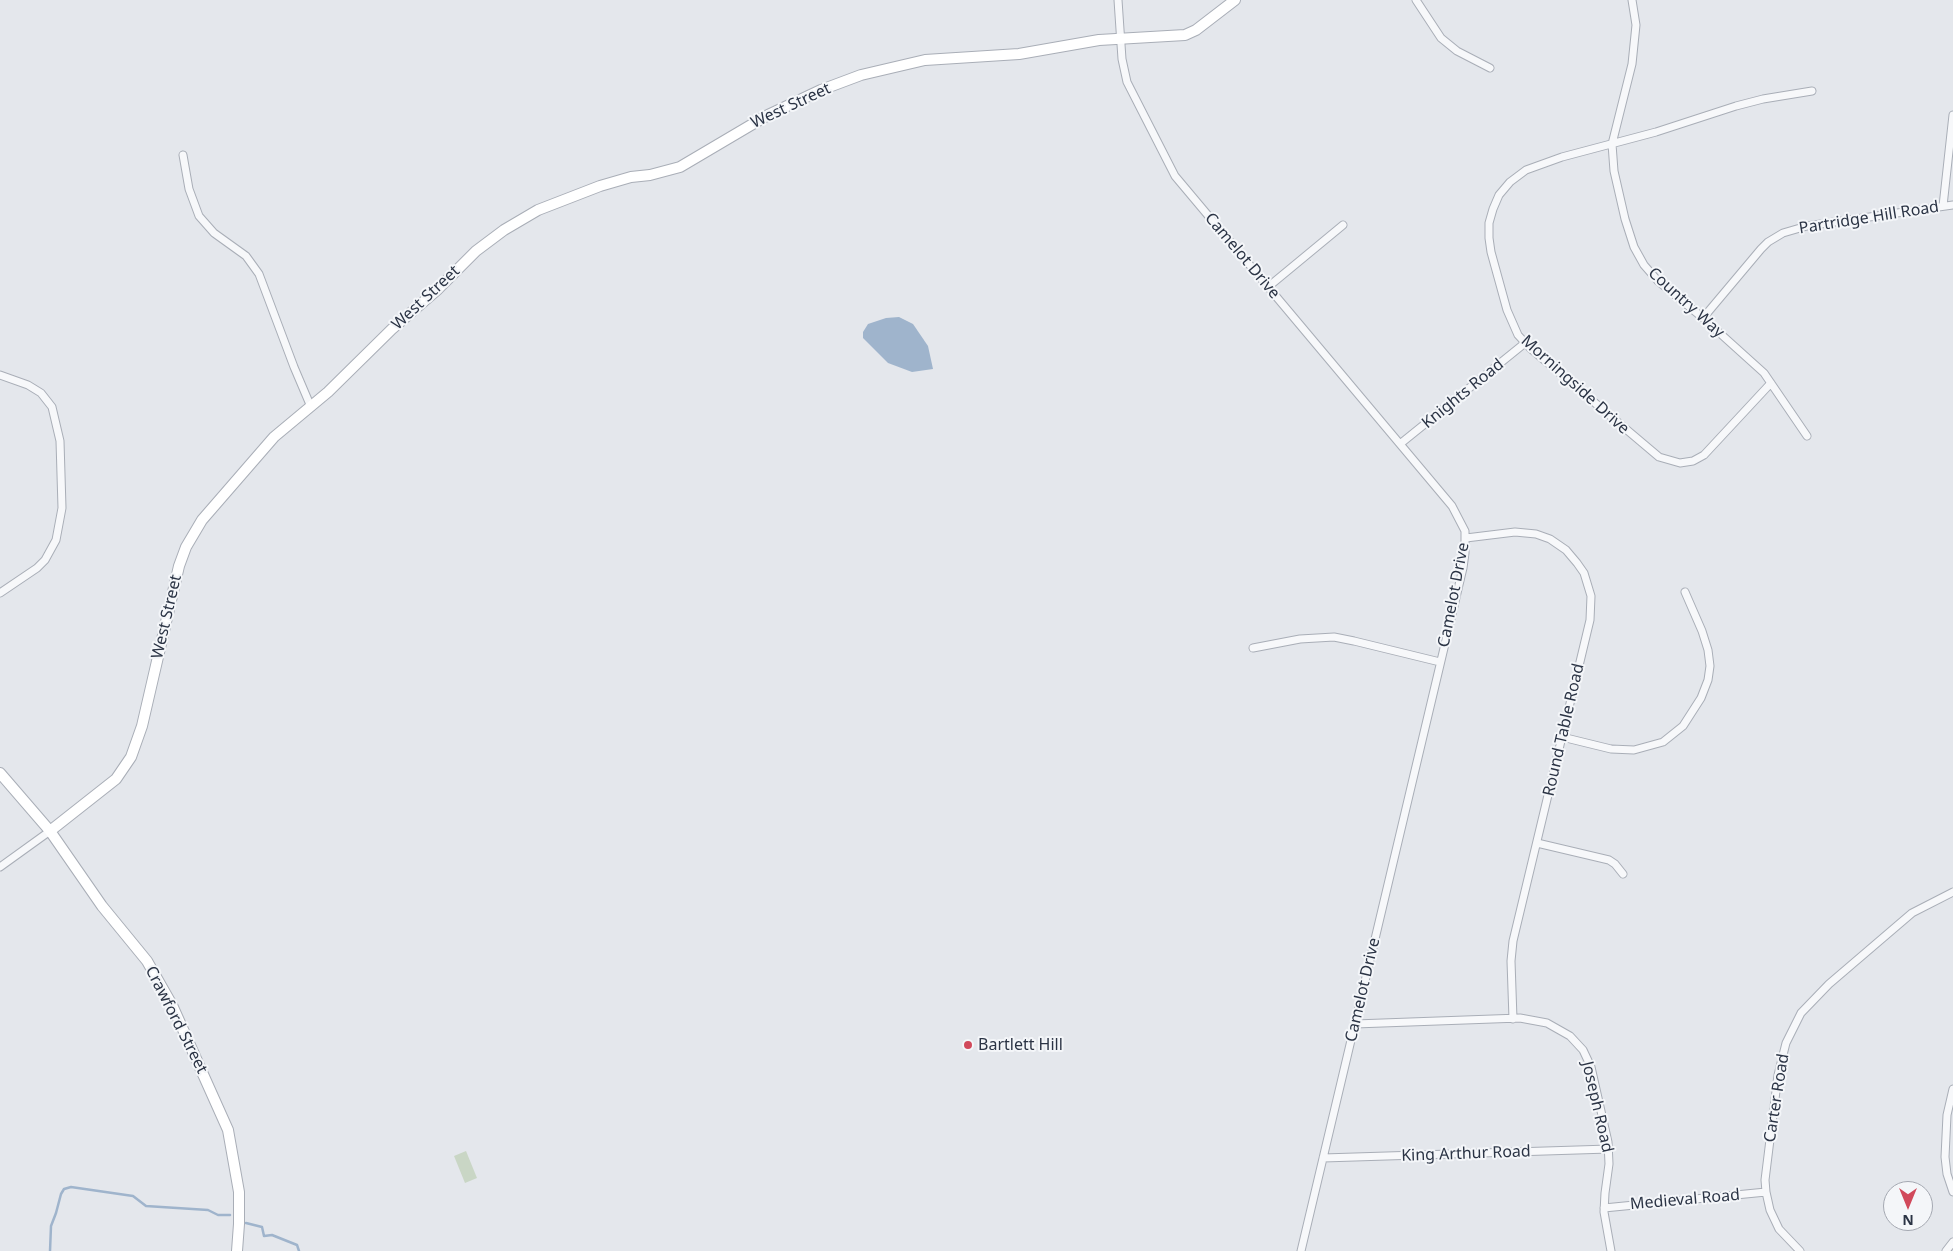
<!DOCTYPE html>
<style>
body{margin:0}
#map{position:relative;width:1953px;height:1251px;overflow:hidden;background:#e4e7ec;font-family:"Noto Sans",sans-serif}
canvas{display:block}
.north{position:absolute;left:1883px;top:1181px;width:50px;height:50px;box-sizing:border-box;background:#f4f6f9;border:1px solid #a4a8b1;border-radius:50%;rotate:180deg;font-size:14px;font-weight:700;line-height:20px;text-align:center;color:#2b3445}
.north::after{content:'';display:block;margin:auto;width:18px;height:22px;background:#d1495b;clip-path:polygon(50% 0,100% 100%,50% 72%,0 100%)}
</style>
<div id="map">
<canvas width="1953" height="1251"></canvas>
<div class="north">N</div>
</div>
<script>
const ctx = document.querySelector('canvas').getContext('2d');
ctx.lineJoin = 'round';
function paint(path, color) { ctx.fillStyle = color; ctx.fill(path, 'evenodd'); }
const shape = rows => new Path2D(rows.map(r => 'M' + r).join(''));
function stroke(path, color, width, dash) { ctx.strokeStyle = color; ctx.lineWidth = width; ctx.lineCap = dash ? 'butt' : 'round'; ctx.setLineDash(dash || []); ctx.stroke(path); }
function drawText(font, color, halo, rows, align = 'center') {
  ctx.font = font + ' "Noto Sans",sans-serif'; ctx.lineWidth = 4; ctx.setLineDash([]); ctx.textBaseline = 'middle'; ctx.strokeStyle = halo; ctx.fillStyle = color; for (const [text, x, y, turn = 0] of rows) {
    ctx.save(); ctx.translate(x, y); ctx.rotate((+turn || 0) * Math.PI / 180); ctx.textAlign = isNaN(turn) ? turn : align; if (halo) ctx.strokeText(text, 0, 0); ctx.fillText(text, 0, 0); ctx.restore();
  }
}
paint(shape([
 [466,1151,477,1178,465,1183,454,1156]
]), '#c9d6c5');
paint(shape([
 [899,317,913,324,928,346,933,369,912,372,888,363,863,338,863,332,868,324,886,318]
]), '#9fb4cc');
stroke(shape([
 [246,1223,262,1227,264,1236,272,1235,297,1245,299,1251],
 [50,1251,51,1226,56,1213,61,1194,64,1189,71,1187,133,1196,146,1206,208,1210,218,1215,230,1215]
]), '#9fb4cc', 2.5);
const street = shape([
 [1118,0,1122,59,1127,82,1175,176,1452,506,1465,531,1465,553,1463,568,1301,1251],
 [1416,0,1441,38,1457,51,1490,68],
 [1632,0,1636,25,1632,64,1612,144,1614,171,1625,219,1634,247,1644,265,1658,281,1703,318,1764,373,1807,436],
 [183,155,189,189,199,216,214,233,246,256,259,274,294,367,311,407],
 [1943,206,1953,115],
 [1268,287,1343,225],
 [1703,318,1761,249,1768,242,1783,233,1807,226,1953,205],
 [0,375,28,385,41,393,52,407,60,441,62,508,56,540,45,560,37,568,0,593],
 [1771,383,1704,455,1693,461,1680,463,1659,457,1530,348,1518,335,1507,310,1491,252,1489,238,1489,223,1493,209,1499,195,1510,182,1526,170,1562,157,1656,132,1736,106,1763,99,1812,91],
 [1400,444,1525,343],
 [1466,538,1515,532,1536,534,1550,539,1566,550,1577,563,1584,573,1591,596,1590,620,1513,941,1511,961,1513,1019],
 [1253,648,1300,639,1334,637,1354,641,1440,662],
 [1562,737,1611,749,1634,750,1663,742,1683,726,1701,698,1708,680,1710,666,1708,650,1702,631,1685,592],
 [1537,843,1609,860,1615,864,1623,874],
 [0,867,50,831],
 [1355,1024,1520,1018,1547,1023,1570,1036,1583,1050,1591,1067,1608,1142,1609,1164,1605,1193,1604,1212,1611,1251],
 [1953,1089,1947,1115,1945,1157,1947,1174,1953,1192],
 [1323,1158,1609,1149],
 [1604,1208,1766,1192],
 [1800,1251,1779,1229,1770,1210,1766,1192,1765,1180,1778,1075,1786,1043,1801,1013,1829,984,1912,913,1953,892],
 [1946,1251,1953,1242]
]);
const secondary = shape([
 [0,773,50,831,102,906,147,961,172,1005,228,1130,239,1192,239,1224,237,1251],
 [50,831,116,779,131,757,142,726,179,566,186,547,202,520,274,437,328,392,392,329,437,290,476,251,504,230,538,210,600,186,631,177,650,175,680,167,768,115,821,90,861,75,925,60,1019,54,1099,40,1185,35,1196,30,1235,0]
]);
stroke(street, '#a9aeb7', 9);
stroke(secondary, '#a9aeb7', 12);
stroke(street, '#f7f8fa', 7);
stroke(secondary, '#fff', 10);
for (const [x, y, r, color] of [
 [968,1045,5,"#d1495b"]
]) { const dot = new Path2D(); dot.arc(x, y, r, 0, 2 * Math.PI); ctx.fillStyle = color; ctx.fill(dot); stroke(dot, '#f4f6f9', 2); }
drawText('16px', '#2b3445', '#f4f6f9', [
 ["West Street",791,106,-25],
 ["Partridge Hill Road",1869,218,-9],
 ["Camelot Drive",1242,256,50],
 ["West Street",426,298,-43],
 ["Country Way",1686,303,42],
 ["Morningside Drive",1575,385,42],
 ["Knights Road",1463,394,-39],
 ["Camelot Drive",1454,595,-79],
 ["West Street",167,617,-77],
 ["Round Table Road",1564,730,-77],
 ["Camelot Drive",1363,990,-77],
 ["Crawford Street",176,1020,63],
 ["Carter Road",1777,1098,-81],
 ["Joseph Road",1597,1107,77],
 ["King Arthur Road",1466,1154,-2],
 ["Medieval Road",1685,1200,-5]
]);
drawText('16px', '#2b3445', '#f4f6f9', [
 ["Bartlett Hill",978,1045]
], 'left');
</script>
